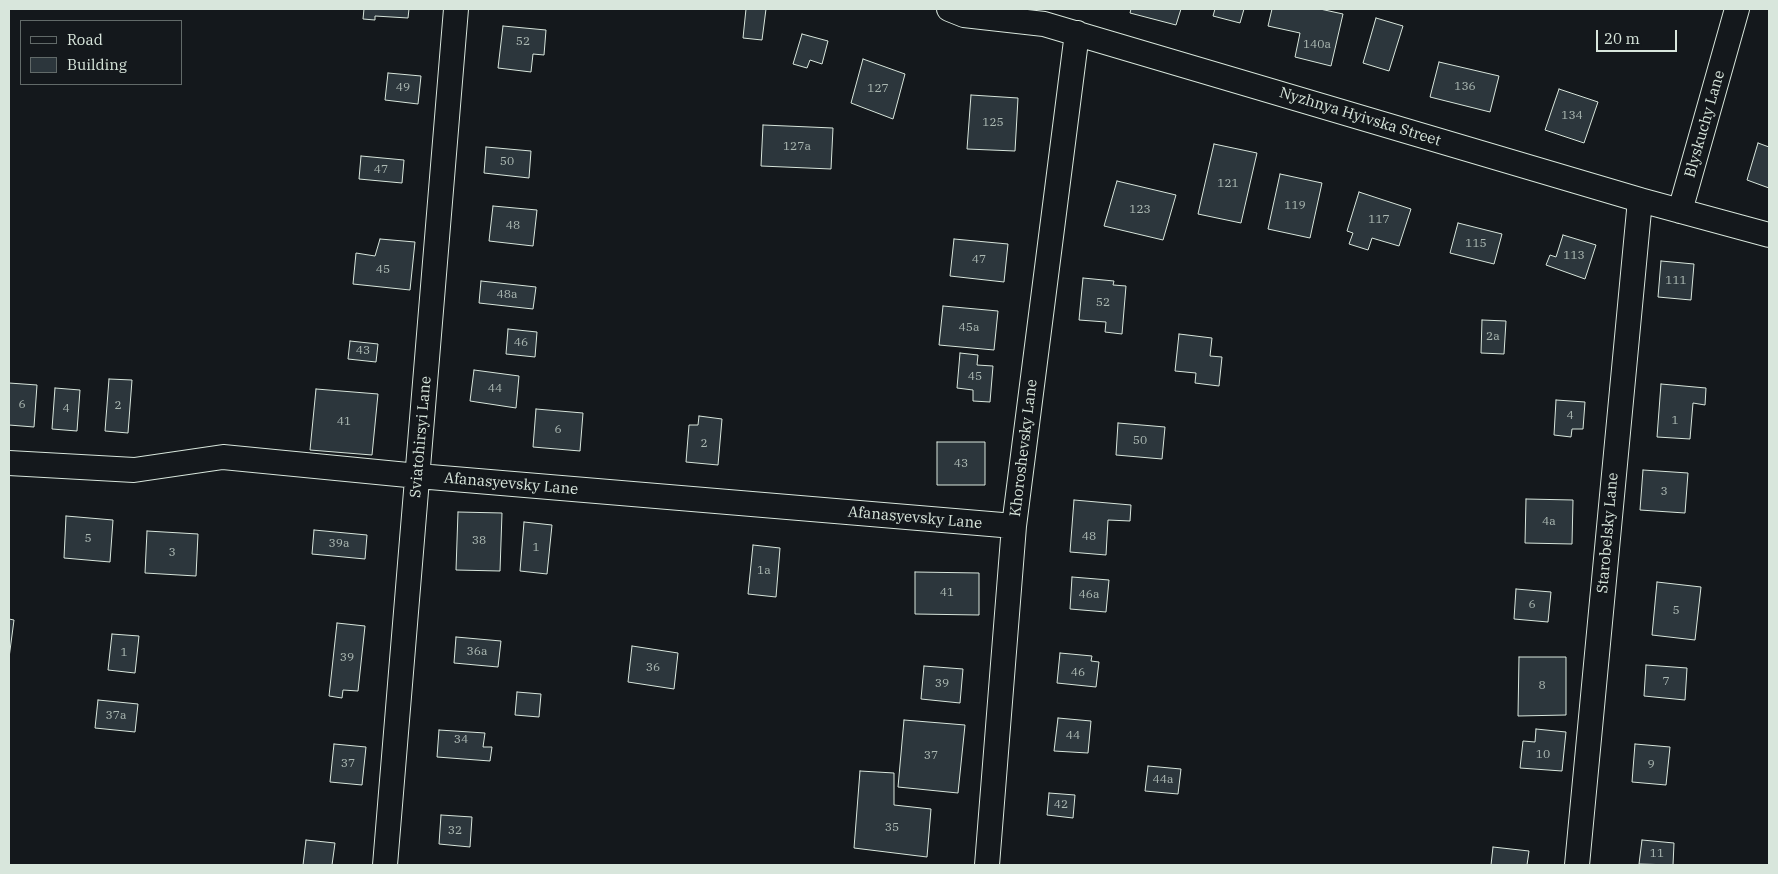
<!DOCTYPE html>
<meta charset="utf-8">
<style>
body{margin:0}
#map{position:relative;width:1778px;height:874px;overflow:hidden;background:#14181c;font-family:"IBM Plex Serif",serif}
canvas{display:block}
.frame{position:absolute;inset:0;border:10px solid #d8e6dc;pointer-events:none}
.legend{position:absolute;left:20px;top:20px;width:162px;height:65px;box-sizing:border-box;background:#14181c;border:1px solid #626a69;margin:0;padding:6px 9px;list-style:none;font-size:15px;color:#d8e6dc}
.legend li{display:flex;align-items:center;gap:10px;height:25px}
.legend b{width:25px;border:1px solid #626a69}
.scale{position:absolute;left:1596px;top:30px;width:81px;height:22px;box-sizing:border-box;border:2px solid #d8e6dc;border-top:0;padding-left:6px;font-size:15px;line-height:18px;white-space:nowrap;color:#d8e6dc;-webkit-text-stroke:4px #14181c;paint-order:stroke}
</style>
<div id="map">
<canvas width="1778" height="874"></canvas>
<div class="frame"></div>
<ul class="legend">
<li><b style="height:6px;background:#14181c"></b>Road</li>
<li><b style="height:14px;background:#2c363c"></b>Building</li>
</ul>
<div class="scale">20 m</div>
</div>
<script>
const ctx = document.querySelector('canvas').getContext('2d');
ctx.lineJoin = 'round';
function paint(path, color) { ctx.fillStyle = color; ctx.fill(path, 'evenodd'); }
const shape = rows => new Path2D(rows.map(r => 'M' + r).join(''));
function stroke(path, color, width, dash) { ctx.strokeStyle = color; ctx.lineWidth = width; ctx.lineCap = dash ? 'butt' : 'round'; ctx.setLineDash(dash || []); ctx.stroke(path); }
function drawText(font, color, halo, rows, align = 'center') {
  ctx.font = font + ' "IBM Plex Serif",serif'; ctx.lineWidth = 4; ctx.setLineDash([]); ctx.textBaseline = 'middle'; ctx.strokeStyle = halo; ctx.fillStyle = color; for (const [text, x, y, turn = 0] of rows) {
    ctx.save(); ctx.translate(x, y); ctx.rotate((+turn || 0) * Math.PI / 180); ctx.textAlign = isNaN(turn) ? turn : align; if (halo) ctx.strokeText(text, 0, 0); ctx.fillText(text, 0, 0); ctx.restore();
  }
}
const building = shape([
 [364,9,409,9,408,18,375,16,375,20,363,19,364,9],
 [746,9,766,9,762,40,743,38,746,9],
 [1131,9,1181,9,1176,25,1130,13,1131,9],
 [1215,9,1244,9,1240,23,1213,16,1215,9],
 [1272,9,1320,9,1343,14,1331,66,1295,57,1300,33,1268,26,1272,9],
 [1376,18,1403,26,1389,71,1363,63,1376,18],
 [503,26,546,30,544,55,533,54,531,72,498,68,503,26],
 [802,34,828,41,822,64,810,60,807,68,793,64,802,34],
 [863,59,905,74,893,119,851,103,863,59],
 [1439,62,1499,76,1490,112,1430,97,1439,62],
 [388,73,421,76,418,104,385,100,388,73],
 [1559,89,1598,102,1584,143,1545,130,1559,89],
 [971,95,1018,98,1015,151,967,149,971,95],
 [763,125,833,128,831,169,761,166,763,125],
 [1758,143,1769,147,1769,188,1747,180,1758,143],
 [1214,144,1257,153,1241,223,1198,214,1214,144],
 [486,147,531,151,529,178,484,173,486,147],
 [361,156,404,160,402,183,359,179,361,156],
 [1280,174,1322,183,1310,238,1268,229,1280,174],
 [1117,181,1176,195,1163,240,1104,226,1117,181],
 [1359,192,1411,209,1399,246,1372,238,1368,250,1349,244,1353,233,1347,231,1359,192],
 [493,206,537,210,533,246,489,241,493,206],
 [1458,223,1502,234,1494,264,1450,253,1458,223],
 [1563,235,1596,245,1585,279,1546,265,1550,255,1556,257,1563,235],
 [380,239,415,242,410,290,353,284,356,253,375,256,380,239],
 [954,239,1008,244,1004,282,950,276,954,239],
 [1661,261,1694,264,1691,300,1658,297,1661,261],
 [1083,278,1114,281,1113,285,1126,286,1122,334,1105,332,1106,322,1079,320,1083,278],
 [481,281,536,287,533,309,479,303,481,281],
 [943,306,998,311,994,350,939,345,943,306],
 [1482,320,1506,321,1504,354,1481,353,1482,320],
 [508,329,537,332,535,357,506,354,508,329],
 [1179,334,1212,338,1210,356,1222,357,1219,386,1195,383,1196,373,1175,371,1179,334],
 [350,341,378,344,376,362,348,359,350,341],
 [960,353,978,355,977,365,993,366,990,402,973,401,973,390,957,388,960,353],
 [474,370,519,376,516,408,470,401,474,370],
 [109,379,132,380,128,433,105,431,109,379],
 [9,383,37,385,34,427,9,425,9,383],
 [1661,384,1706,388,1705,405,1693,403,1690,439,1657,437,1661,384],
 [55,388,80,390,77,431,52,429,55,388],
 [316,389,378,394,372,455,310,450,316,389],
 [1556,400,1585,402,1583,429,1572,429,1571,437,1554,435,1556,400],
 [536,409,583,413,580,451,533,447,536,409],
 [699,416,722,419,718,465,686,462,689,425,698,425,699,416],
 [1118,423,1165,427,1162,459,1116,455,1118,423],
 [937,442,985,442,985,485,937,485,937,442],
 [1643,470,1688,473,1685,513,1640,510,1643,470],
 [1526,499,1573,500,1572,544,1525,543,1526,499],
 [1074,500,1131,505,1130,521,1108,520,1106,555,1070,552,1074,500],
 [458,512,502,513,500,571,456,570,458,512],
 [66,516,113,520,110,562,64,558,66,516],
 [524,522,552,525,547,574,520,571,524,522],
 [314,530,367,535,365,559,312,554,314,530],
 [147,531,198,534,196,576,145,573,147,531],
 [753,545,780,548,776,597,748,594,753,545],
 [915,572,979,573,979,615,915,614,915,572],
 [1072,577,1109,580,1106,612,1070,609,1072,577],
 [1657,582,1701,587,1695,640,1652,635,1657,582],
 [1516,589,1551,592,1548,622,1514,619,1516,589],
 [9,619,14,620,9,658,9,619],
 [337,623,365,626,358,691,343,690,342,698,329,696,337,623],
 [112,634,139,636,135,673,108,670,112,634],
 [456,637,501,641,498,667,454,663,456,637],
 [632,646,678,653,674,689,628,682,632,646],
 [1060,653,1092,656,1091,661,1099,662,1096,687,1057,683,1060,653],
 [1519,657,1566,657,1566,715,1518,716,1519,657],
 [1646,665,1687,668,1685,700,1644,696,1646,665],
 [924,666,963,669,960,703,921,699,924,666],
 [517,692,541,694,539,717,515,715,517,692],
 [98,700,138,704,135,732,95,728,98,700],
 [1058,718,1091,721,1088,753,1054,751,1058,718],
 [904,720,965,725,958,793,898,787,904,720],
 [1536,729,1566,732,1562,771,1520,768,1523,741,1535,742,1536,729],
 [439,730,485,733,483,747,492,747,490,761,437,757,439,730],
 [334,744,366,747,362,785,330,782,334,744],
 [1635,744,1670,747,1666,785,1632,782,1635,744],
 [1148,766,1181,769,1178,794,1145,791,1148,766],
 [860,771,894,773,894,805,931,809,927,857,854,848,860,771],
 [1049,793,1075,795,1073,818,1047,815,1049,793],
 [441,815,472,817,470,847,439,844,441,815],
 [306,840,335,843,332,865,303,865,306,840],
 [1642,840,1674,843,1673,865,1639,864,1642,840],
 [1493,847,1529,851,1527,865,1491,865,1493,847]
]);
paint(building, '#2c363c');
stroke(building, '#d8e6dc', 1);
const street = shape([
 [949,9,964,15,1044,24,1640,200,1769,235],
 [1680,211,1737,9],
 [9,463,134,470,223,457,418,476,1014,526],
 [385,865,456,9],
 [987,865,1014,526,1077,33],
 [1577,865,1640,200]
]);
stroke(street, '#d8e6dc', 26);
stroke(street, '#14181c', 24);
drawText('12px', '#adbab4', null, [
 ["52",523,42],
 ["140а",1317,45],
 ["136",1465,87],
 ["49",403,88],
 ["127",878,89],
 ["134",1572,116],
 ["125",993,123],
 ["127а",797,147],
 ["50",507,162],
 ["47",381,170],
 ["121",1228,184],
 ["119",1295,206],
 ["123",1140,210],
 ["117",1379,220],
 ["48",513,226],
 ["115",1476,244],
 ["113",1574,256],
 ["47",979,260],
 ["45",383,270],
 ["111",1676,281],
 ["48а",507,295],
 ["52",1103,303],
 ["45а",969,328],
 ["2а",1493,337],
 ["46",521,343],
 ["43",363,351],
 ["45",975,377],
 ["44",495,389],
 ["6",22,405],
 ["2",118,406],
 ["4",66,409],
 ["4",1570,416],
 ["1",1675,421],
 ["41",344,422],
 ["6",558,430],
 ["50",1140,441],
 ["2",704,444],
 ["43",961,464],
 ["3",1664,492],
 ["4а",1549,522],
 ["48",1089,537],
 ["5",88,539],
 ["38",479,541],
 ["39а",339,544],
 ["1",536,548],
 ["3",172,553],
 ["1а",764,571],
 ["41",947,593],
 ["46а",1089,595],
 ["6",1532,605],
 ["5",1676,611],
 ["36а",477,652],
 ["1",124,653],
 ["39",347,658],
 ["36",653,668],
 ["46",1078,673],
 ["7",1666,682],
 ["39",942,684],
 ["8",1542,686],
 ["37а",116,716],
 ["44",1073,736],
 ["34",461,740],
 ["10",1543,755],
 ["37",931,756],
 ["37",348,764],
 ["9",1651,765],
 ["44а",1163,780],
 ["42",1061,805],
 ["35",892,828],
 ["32",455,831],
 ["11",1657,854]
]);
drawText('15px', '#d8e6dc', '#14181c', [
 ["Nyzhnya Hyivska Street",1360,117,17],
 ["Blyskuchy Lane",1705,124,-74],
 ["Sviatohirsyi Lane",421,437,-85],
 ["Khoroshevsky Lane",1024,448,-83],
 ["Afanasyevsky Lane",511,484,5],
 ["Afanasyevsky Lane",915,518,5],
 ["Starobelsky Lane",1608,533,-85]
]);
</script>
